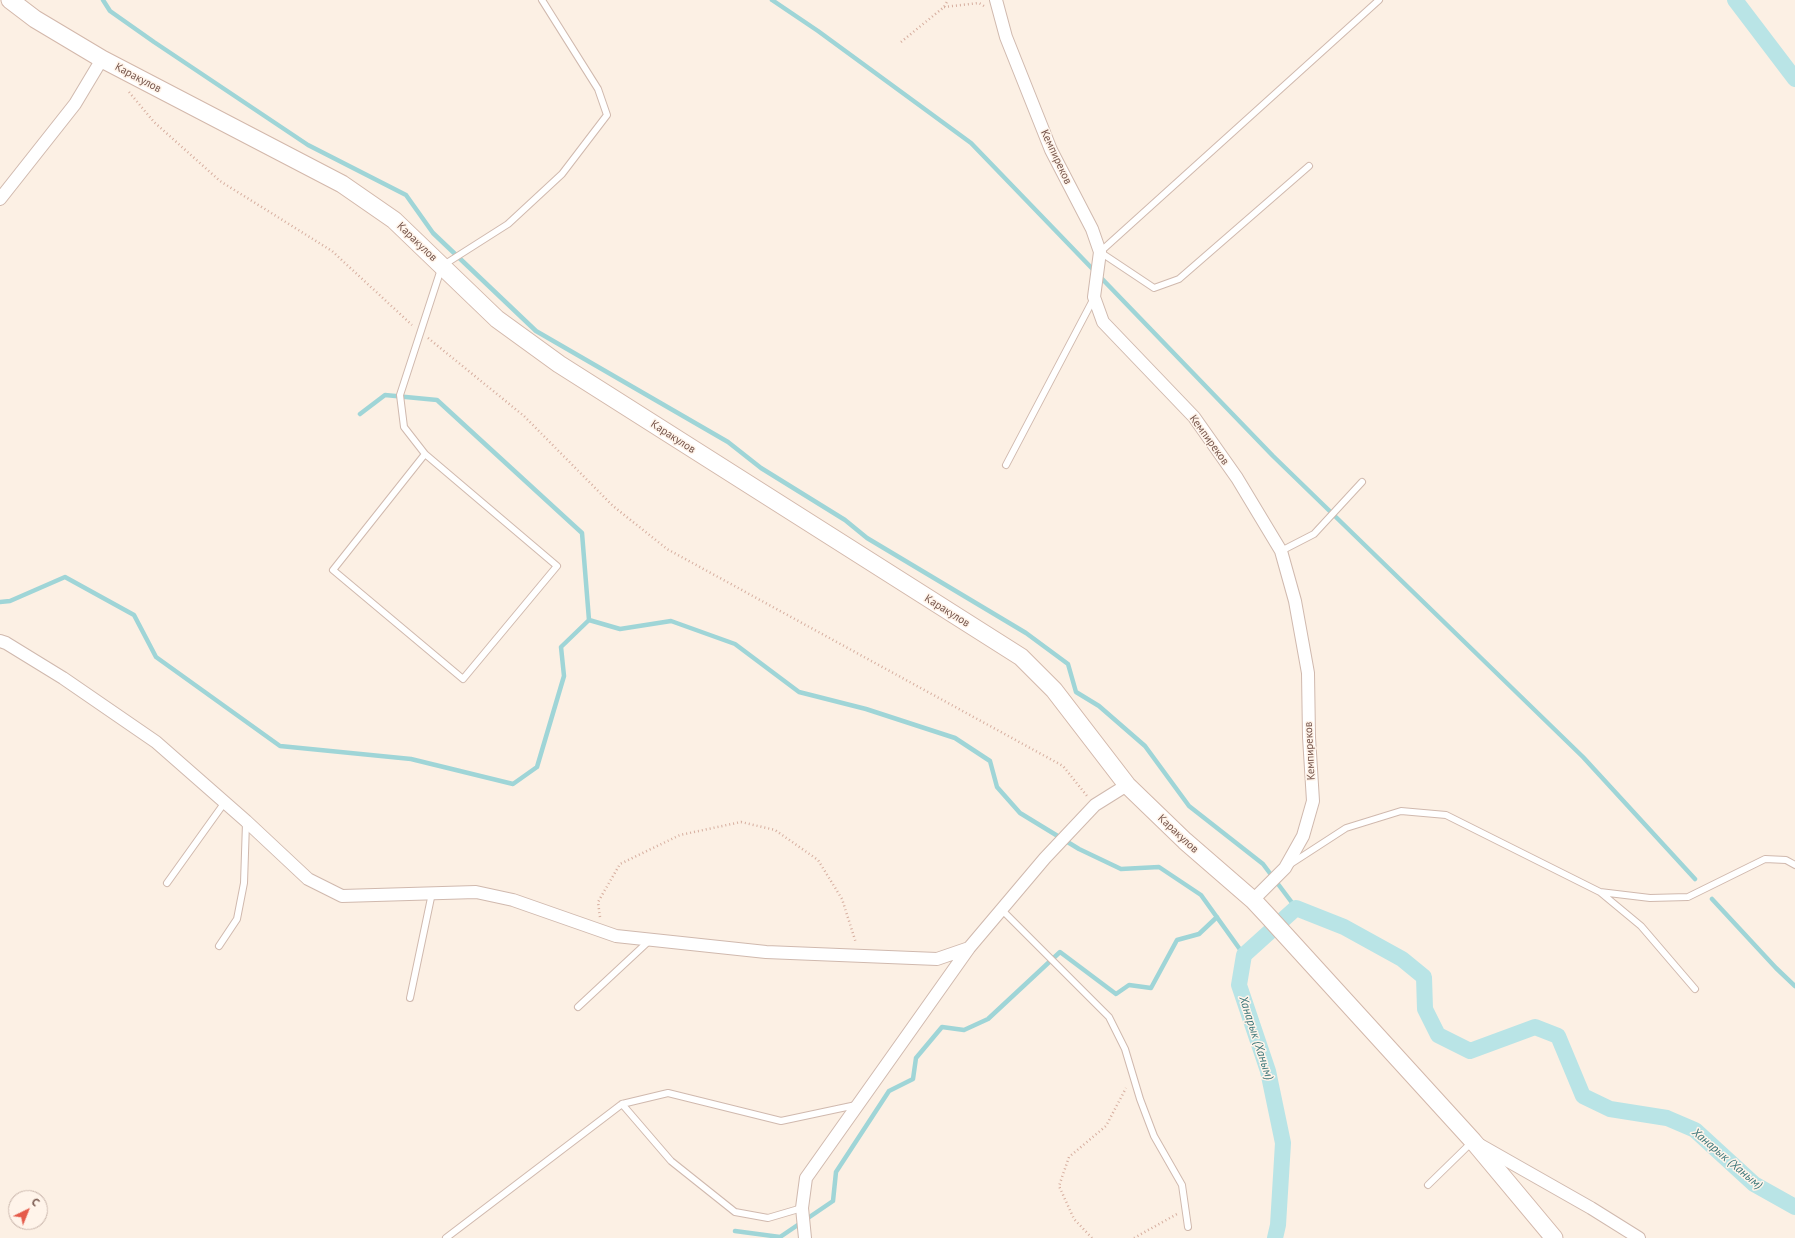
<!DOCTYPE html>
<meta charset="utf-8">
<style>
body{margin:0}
#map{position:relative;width:1795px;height:1238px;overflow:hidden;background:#fcf0e4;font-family:"PT Sans",sans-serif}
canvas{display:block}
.north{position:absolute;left:8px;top:1190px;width:40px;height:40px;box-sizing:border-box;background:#fff4ea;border:1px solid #c8b4aa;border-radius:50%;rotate:43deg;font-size:11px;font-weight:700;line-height:16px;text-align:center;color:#75544a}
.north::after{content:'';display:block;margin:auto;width:14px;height:18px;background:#e55b4a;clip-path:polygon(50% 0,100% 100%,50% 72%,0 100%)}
</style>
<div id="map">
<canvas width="1795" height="1238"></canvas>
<div class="north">С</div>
</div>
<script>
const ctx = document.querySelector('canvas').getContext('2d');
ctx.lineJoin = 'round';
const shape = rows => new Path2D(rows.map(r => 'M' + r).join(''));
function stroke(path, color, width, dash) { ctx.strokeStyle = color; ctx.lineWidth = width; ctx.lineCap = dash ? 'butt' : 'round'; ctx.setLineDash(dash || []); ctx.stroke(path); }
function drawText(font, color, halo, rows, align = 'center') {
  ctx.font = font + ' "PT Sans",sans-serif'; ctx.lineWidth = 3; ctx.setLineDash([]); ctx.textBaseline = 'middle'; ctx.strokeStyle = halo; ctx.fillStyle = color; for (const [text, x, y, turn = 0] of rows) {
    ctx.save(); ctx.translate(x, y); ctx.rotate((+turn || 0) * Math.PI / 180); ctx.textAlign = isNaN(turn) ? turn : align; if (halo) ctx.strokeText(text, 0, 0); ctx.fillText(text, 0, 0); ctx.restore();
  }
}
stroke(shape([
 [103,0,110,11,154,42,308,145,406,195,433,233,536,331,728,442,761,468,845,520,867,538,1026,633,1068,664,1076,692,1099,706,1145,746,1189,806,1263,864,1296,908],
 [772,0,818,31,971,143,1273,456,1583,757,1695,879],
 [360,414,385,395,437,400,582,533,589,620,620,629,671,621,735,644,799,692,866,709,955,738,990,761,997,787,1020,813,1079,849,1121,869,1159,867,1201,895,1244,955],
 [0,602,10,601,65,577,134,615,156,657,280,746,411,759,513,784,537,767,564,676,561,647,589,620],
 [1712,899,1776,968,1795,986],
 [735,1231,780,1237,833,1201,836,1172,889,1091,913,1079,916,1058,942,1027,964,1030,988,1019,1060,952,1116,994,1129,985,1151,988,1177,940,1199,934,1217,917]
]), '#9fd5d7', 4.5);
stroke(shape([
 [1735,0,1795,79],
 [1275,1238,1278,1225,1283,1143,1268,1071,1239,985,1244,955,1296,908,1344,927,1402,959,1424,977,1425,1009,1438,1035,1470,1051,1535,1027,1558,1036,1583,1096,1610,1109,1667,1118,1695,1130,1754,1184,1795,1207]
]), '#b9e4e6', 16);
const lane = shape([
 [1309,166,1179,279,1154,288,1100,252,1379,0],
 [425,454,333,570,463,679,557,566,425,454,404,427,400,395,442,266,508,224,562,174,607,115,598,89,542,0],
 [1006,465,1094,298],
 [1281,551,1314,534,1362,482],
 [1289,865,1346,828,1401,811,1446,815,1600,892,1641,926,1695,989],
 [167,883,225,802],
 [1600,892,1650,898,1688,897,1765,859,1786,860,1795,865],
 [1002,910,1109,1017,1125,1049,1140,1099,1154,1136,1182,1185,1188,1227],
 [219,946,237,919,244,883,246,823],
 [410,998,432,893],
 [578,1007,650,940],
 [622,1104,668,1093,781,1121,856,1105],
 [1428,1185,1472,1142],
 [446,1238,622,1104,671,1161,735,1212,768,1218,802,1208]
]);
const street = shape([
 [996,0,1006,37,1051,150,1092,229,1100,252,1094,297,1103,322,1194,417,1237,478,1281,551,1295,601,1308,673,1309,737,1313,801,1303,836,1285,868,1253,900],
 [0,199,75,104,102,59],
 [0,641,6,643,63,678,156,742,246,821,308,879,342,896,476,892,513,900,616,936,766,952,937,959,969,948],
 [1480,1145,1591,1208,1639,1238],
 [805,1238,802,1208,806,1178,969,948,1045,858,1095,805,1127,785]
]);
const secondary = shape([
 [10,0,35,19,102,59,342,184,394,220,497,319,559,364,1021,657,1054,690,1127,785,1185,841,1253,900,1267,915,1473,1141,1554,1238]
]);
stroke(lane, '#d0b9ae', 8);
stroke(street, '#d0b9ae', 14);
stroke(secondary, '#d3b8ab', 19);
stroke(shape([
 [944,7,979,3,984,6],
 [901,42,944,7,948,0],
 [129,92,154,122,220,181,332,251,412,325],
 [428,338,524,416,613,506,667,549,1063,766,1087,796],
 [600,917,598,902,620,864,680,835,741,822,775,830,818,860,842,899,856,943],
 [1092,1238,1074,1219,1059,1186,1069,1157,1106,1126,1126,1088],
 [1134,1238,1177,1214]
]), '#d6ae9f', 2.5, [1, 3]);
stroke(lane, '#fff', 6);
stroke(street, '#fff', 12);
stroke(secondary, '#fff', 17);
drawText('11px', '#75544a', '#fff4ea', [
 ["Каракулов",138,78,28],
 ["Кемпиреков",1056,157,65],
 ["Каракулов",417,242,44],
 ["Каракулов",673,437,33],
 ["Кемпиреков",1209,440,54],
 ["Каракулов",947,611,32],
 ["Кемпиреков",1310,751,-93],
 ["Каракулов",1178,834,43]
]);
drawText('italic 12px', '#3d777a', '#fff4ea', [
 ["Ханарык (Ханым)",1256,1038,72],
 ["Ханарык (Ханым)",1727,1159,40]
]);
</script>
